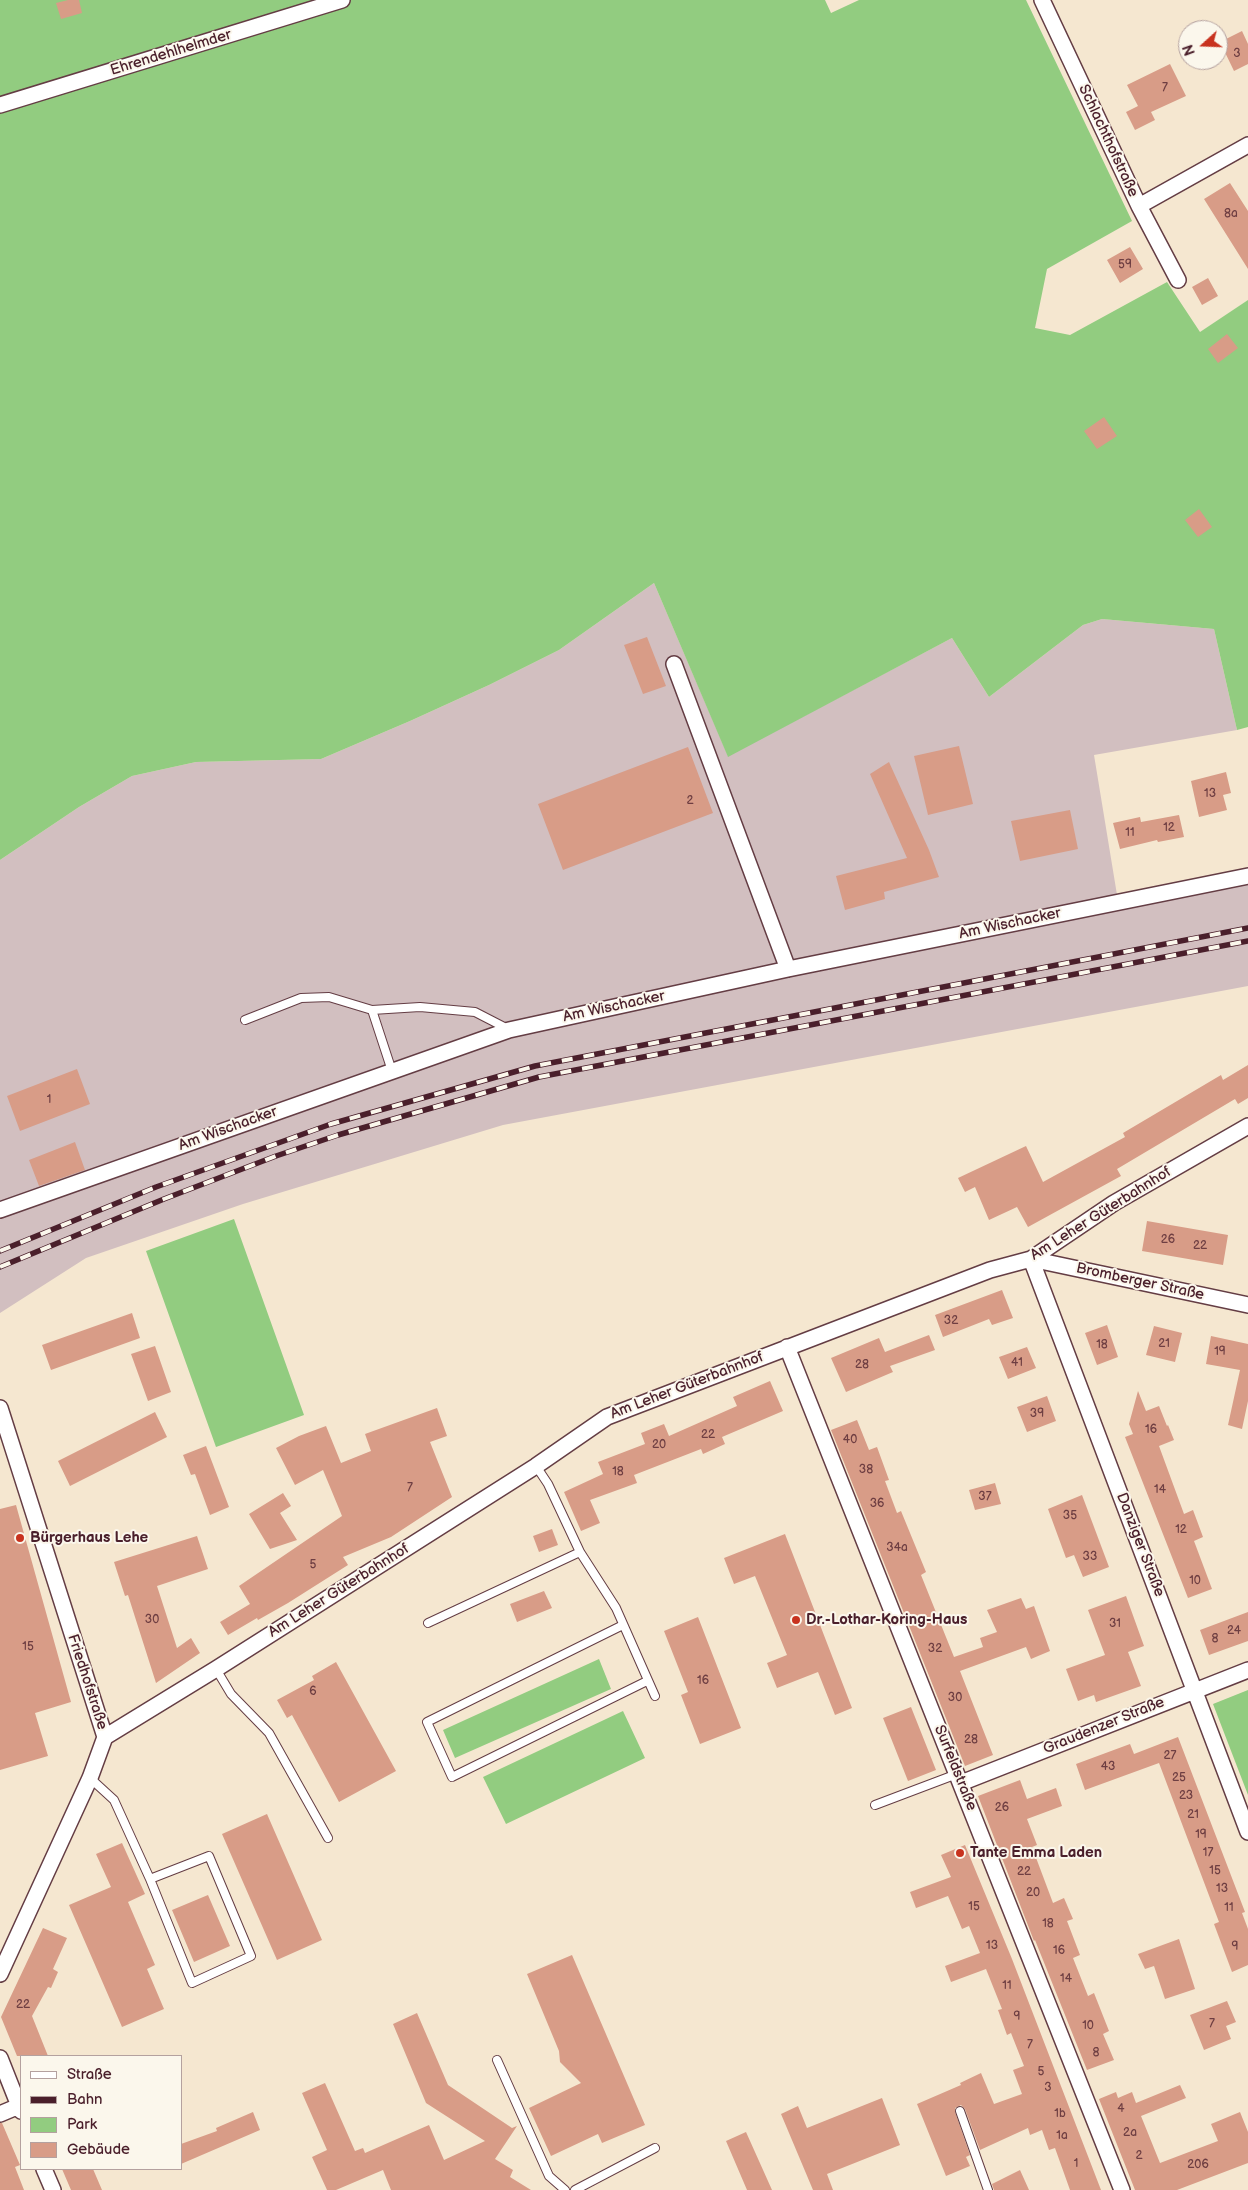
<!DOCTYPE html>
<meta charset="utf-8">
<style>
body{margin:0}
#map{position:relative;width:1248px;height:2190px;overflow:hidden;background:#f5e7d0;font-family:"Balsamiq Sans",sans-serif}
canvas{display:block}
.legend{position:absolute;left:20px;top:2055px;width:162px;height:115px;box-sizing:border-box;background:#fbf7ec;border:1px solid #b4a19f;margin:0;padding:6px 9px;list-style:none;font-size:15px;color:#4a1f2b}
.legend li{display:flex;align-items:center;gap:10px;height:25px}
.legend b{width:25px;border:1px solid #b4a19f}
.north{position:absolute;left:1178px;top:20px;width:50px;height:50px;box-sizing:border-box;background:#fbf7ec;border:1px solid #b4a19f;border-radius:50%;rotate:250deg;font-size:14px;font-weight:700;line-height:20px;text-align:center;color:#4a1f2b}
.north::after{content:'';display:block;margin:auto;width:18px;height:22px;background:#c8321e;clip-path:polygon(50% 0,100% 100%,50% 72%,0 100%)}
</style>
<div id="map">
<canvas width="1248" height="2190"></canvas>
<ul class="legend">
<li><b style="height:6px;background:#fff"></b>Straße</li>
<li><b style="height:6px;background:#4a1f2b"></b>Bahn</li>
<li><b style="height:14px;background:#92cc80"></b>Park</li>
<li><b style="height:14px;background:#d89c87"></b>Gebäude</li>
</ul>
<div class="north">N</div>
</div>
<script>
const ctx = document.querySelector('canvas').getContext('2d');
ctx.lineJoin = 'round';
function paint(path, color) { ctx.fillStyle = color; ctx.fill(path, 'evenodd'); }
const shape = rows => new Path2D(rows.map(r => 'M' + r).join(''));
function stroke(path, color, width, dash) { ctx.strokeStyle = color; ctx.lineWidth = width; ctx.lineCap = dash ? 'butt' : 'round'; ctx.setLineDash(dash || []); ctx.stroke(path); }
function drawText(font, color, halo, rows, align = 'center') {
  ctx.font = font + ' "Balsamiq Sans",sans-serif'; ctx.lineWidth = 4; ctx.setLineDash([]); ctx.textBaseline = 'middle'; ctx.strokeStyle = halo; ctx.fillStyle = color; for (const [text, x, y, turn = 0] of rows) {
    ctx.save(); ctx.translate(x, y); ctx.rotate((+turn || 0) * Math.PI / 180); ctx.textAlign = isNaN(turn) ? turn : align; if (halo) ctx.strokeText(text, 0, 0); ctx.fillText(text, 0, 0); ctx.restore();
  }
}
paint(shape([
 [654,583,728,756,952,638,989,697,1083,625,1102,619,1214,629,1237,730,1094,755,1119,907,1248,883,1248,986,503,1125,243,1204,86,1258,0,1313,0,860,79,807,132,776,196,762,321,759,410,721,489,685,559,650]
]), '#d2bfc0');
paint(shape([
 [0,0,825,0,831,13,859,0,1026,0,1132,221,1047,269,1035,328,1070,335,1167,282,1200,332,1248,300,1248,727,1237,730,1214,629,1102,619,1083,625,989,697,952,638,728,757,654,583,559,650,489,685,410,721,321,759,196,762,132,776,79,807,0,860],
 [234,1219,304,1415,216,1447,146,1251],
 [599,1659,611,1689,455,1758,443,1730],
 [1248,1690,1248,1795,1213,1704],
 [623,1711,645,1758,506,1824,483,1777]
]), '#92cc80');
paint(shape([
 [68,0,79,0,82,13,61,19,56,3],
 [1242,31,1248,44,1248,64,1234,71,1220,42],
 [1170,64,1186,96,1151,112,1155,120,1135,130,1126,112,1138,106,1127,85],
 [1230,183,1248,211,1248,269,1204,199],
 [1130,247,1143,269,1120,283,1107,260],
 [1208,278,1218,296,1202,305,1192,287],
 [1227,334,1238,348,1218,363,1208,349],
 [1104,417,1117,436,1097,449,1084,431],
 [1199,509,1212,527,1198,537,1185,520],
 [647,637,666,686,643,694,624,645],
 [959,746,973,804,928,815,914,756],
 [688,747,713,813,563,870,538,804],
 [889,762,929,850,939,877,884,892,885,899,845,910,836,876,907,858,870,774],
 [1226,772,1231,793,1223,795,1227,810,1199,817,1191,781],
 [1070,810,1078,849,1020,861,1011,821],
 [1179,815,1184,837,1158,842,1157,840,1120,849,1113,823,1140,817,1141,822],
 [1248,1065,1248,1098,1238,1104,1235,1099,1117,1169,1121,1176,1028,1227,1017,1207,989,1220,975,1187,965,1192,958,1178,1026,1146,1043,1182,1125,1137,1123,1133,1221,1075,1223,1080],
 [77,1069,90,1104,20,1131,7,1096],
 [75,1142,85,1170,39,1186,29,1160],
 [1147,1221,1228,1235,1223,1265,1142,1251],
 [1002,1290,1013,1318,992,1325,989,1319,943,1337,935,1315],
 [132,1313,140,1338,51,1370,42,1345],
 [1107,1325,1118,1357,1097,1365,1085,1333],
 [1154,1326,1182,1333,1175,1362,1146,1355],
 [929,1335,935,1350,890,1366,893,1372,846,1392,831,1358,879,1338,885,1352],
 [1211,1336,1248,1344,1248,1401,1242,1429,1228,1425,1240,1370,1206,1364],
 [155,1346,171,1392,148,1401,131,1354],
 [1027,1347,1036,1368,1008,1379,999,1357],
 [770,1381,783,1411,722,1437,725,1444,703,1454,701,1449,634,1475,637,1483,590,1500,600,1523,581,1531,564,1492,603,1474,598,1462,645,1444,641,1433,664,1424,669,1436,737,1406,733,1397],
 [1138,1391,1146,1411,1159,1406,1167,1426,1168,1425,1174,1440,1159,1446,1184,1514,1193,1510,1203,1537,1194,1541,1212,1589,1188,1598,1125,1437,1133,1434,1129,1424],
 [1047,1396,1056,1421,1027,1432,1017,1407],
 [437,1408,447,1436,430,1442,452,1497,391,1537,343,1557,348,1565,288,1603,258,1620,257,1618,228,1635,220,1622,250,1604,239,1586,342,1516,323,1470,295,1485,276,1448,299,1436,326,1426,341,1463,371,1451,365,1434],
 [155,1412,167,1437,70,1486,58,1461],
 [857,1420,869,1450,877,1447,889,1480,885,1481,897,1513,901,1511,926,1572,921,1575,954,1657,983,1647,980,1638,997,1632,987,1610,1021,1598,1026,1609,1034,1606,1050,1651,1031,1659,1026,1647,960,1671,993,1755,965,1766,831,1430],
 [206,1446,229,1507,210,1515,195,1474,191,1475,183,1455],
 [995,1483,1001,1504,975,1510,969,1490],
 [283,1493,291,1506,280,1513,297,1540,270,1549,249,1514],
 [1082,1495,1109,1567,1083,1577,1074,1555,1066,1558,1048,1509],
 [16,1505,71,1702,35,1713,48,1756,0,1770,0,1509],
 [552,1529,558,1545,539,1552,533,1536],
 [785,1534,852,1708,835,1715,818,1672,777,1688,767,1663,787,1655,755,1576,734,1584,724,1558],
 [197,1536,208,1569,157,1586,177,1648,191,1638,200,1653,156,1683,128,1595,125,1596,114,1562],
 [544,1591,552,1608,517,1622,510,1604],
 [1126,1596,1144,1646,1128,1652,1141,1686,1096,1702,1094,1695,1078,1701,1066,1669,1105,1655,1088,1610],
 [1248,1612,1248,1641,1209,1655,1200,1630],
 [698,1617,741,1728,700,1744,681,1695,688,1692,664,1631],
 [336,1662,396,1771,339,1802,292,1715,287,1718,277,1700,314,1680,312,1676],
 [911,1707,936,1770,908,1781,883,1718],
 [1178,1737,1245,1912,1242,1913,1248,1929,1248,1965,1232,1972,1214,1924,1219,1922,1159,1763,1085,1790,1076,1764,1130,1744,1134,1754],
 [1020,1780,1027,1799,1056,1788,1062,1806,1027,1819,1037,1845,1032,1847,1053,1903,1064,1898,1073,1919,1067,1921,1080,1955,1073,1958,1088,1996,1094,1993,1109,2031,1103,2034,1114,2060,1087,2070,1035,1940,1034,1941,978,1796],
 [267,1814,322,1940,277,1960,222,1834],
 [122,1843,145,1894,128,1902,155,1965,147,1969,164,2009,122,2027,69,1905,111,1887,96,1854],
 [965,1845,1012,1959,1101,2190,1070,2190,1055,2148,1049,2150,1042,2130,1030,2135,1028,2128,980,2150,965,2109,961,2105,955,2108,955,2112,970,2155,966,2157,970,2166,946,2176,917,2104,961,2085,960,2083,981,2073,994,2104,1022,2094,1013,2070,1024,2066,1011,2033,1007,2035,998,2010,1002,2009,986,1969,951,1982,945,1966,980,1953,969,1926,962,1929,948,1896,916,1908,910,1892,951,1877,941,1855],
 [208,1895,230,1946,194,1962,172,1910],
 [43,1928,67,1938,53,1969,58,1972,51,1988,48,1987,32,2016,48,2056,17,2056,1,2017],
 [1179,1939,1195,1989,1165,1999,1154,1966,1145,1969,1138,1954],
 [572,1955,645,2125,602,2143,598,2134,551,2156,529,2108,581,2083,560,2062,559,2051,527,1974],
 [1227,2001,1236,2022,1226,2026,1231,2039,1204,2050,1190,2015],
 [417,2013,448,2085,512,2128,517,2126,495,2159,513,2170,510,2177,531,2190,391,2190,383,2170,336,2190,327,2190,312,2157,327,2150,302,2093,325,2083,355,2151,363,2148,365,2153,429,2125,444,2160,485,2141,426,2103,393,2024],
 [1180,2085,1186,2098,1141,2116,1160,2163,1218,2141,1211,2124,1240,2112,1248,2132,1248,2163,1177,2190,1135,2190,1099,2099,1116,2092,1118,2098,1132,2092,1136,2103],
 [882,2098,900,2145,827,2174,833,2190,813,2190,781,2114,798,2106,807,2128],
 [253,2112,260,2130,181,2164,181,2144,217,2131,216,2128],
 [0,2123,2,2123,20,2165,15,2167,24,2190,0,2190],
 [746,2132,772,2190,747,2190,726,2141],
 [62,2169,93,2169,102,2190,71,2190],
 [1020,2170,1029,2190,994,2190,992,2184]
]), '#d89c87');
const service = shape([
 [372,1010,392,1071],
 [245,1020,301,998,329,997,372,1010,420,1007,475,1012,508,1029],
 [536,1466,548,1484,580,1552,616,1608,655,1696],
 [428,1623,580,1552],
 [623,1625,427,1722,452,1777,647,1681],
 [216,1669,231,1694,269,1733,328,1838],
 [90,1778,114,1800,150,1879,192,1983,251,1956,209,1856,150,1879],
 [875,1805,957,1774],
 [497,2060,549,2176,565,2190],
 [960,2111,988,2190],
 [575,2190,655,2148]
]);
const minor = shape([
 [1042,0,1139,206,1178,280],
 [0,105,342,0],
 [1139,206,1248,145],
 [674,664,788,969],
 [0,1210,509,1030,788,969,1248,876],
 [1031,1259,1248,1832],
 [1031,1259,1248,1305],
 [787,1347,1122,2190],
 [0,1408,105,1737,90,1778,0,1974],
 [105,1737,216,1669,536,1466,607,1417,990,1270,1031,1259,1114,1203,1248,1126],
 [961,1783,1248,1670],
 [0,2058,21,2111],
 [0,2114,19,2106],
 [44,2169,53,2190]
]);
stroke(service, '#643d44', 10);
stroke(minor, '#643d44', 18);
stroke(service, '#fff', 8);
stroke(minor, '#fff', 15);
const rail = shape([
 [0,1251,156,1187,331,1124,535,1066,1248,928],
 [0,1267,164,1199,276,1156,338,1135,539,1077,1248,941]
]);
stroke(rail, '#4a1f2b', 5.5);
stroke(rail, '#fbf7ec', 4, [11]);
for (const [x, y, r, color] of [
 [20,1538,5,"#c8321e"],
 [796,1620,5,"#c8321e"],
 [960,1853,5,"#c8321e"]
]) { const dot = new Path2D(); dot.arc(x, y, r, 0, 2 * Math.PI); ctx.fillStyle = color; ctx.fill(dot); stroke(dot, '#fbf7ec', 2); }
drawText('12px', '#6e3e42', null, [
 ["3",1237,54],
 ["7",1165,88],
 ["8a",1231,214],
 ["59",1125,265],
 ["13",1210,794],
 ["2",690,801],
 ["12",1169,828],
 ["11",1130,833],
 ["1",49,1100],
 ["26",1168,1240],
 ["22",1200,1246],
 ["32",951,1321],
 ["21",1164,1344],
 ["18",1102,1345],
 ["19",1220,1352],
 ["41",1017,1363],
 ["28",862,1365],
 ["39",1037,1414],
 ["16",1151,1430],
 ["22",708,1435],
 ["40",850,1440],
 ["20",659,1445],
 ["38",866,1470],
 ["18",618,1472],
 ["7",410,1488],
 ["14",1160,1490],
 ["37",985,1497],
 ["36",877,1504],
 ["35",1070,1516],
 ["12",1181,1530],
 ["34a",897,1548],
 ["33",1090,1557],
 ["5",313,1565],
 ["10",1195,1581],
 ["30",152,1620],
 ["31",1115,1624],
 ["24",1234,1631],
 ["8",1215,1639],
 ["15",28,1647],
 ["32",935,1649],
 ["16",703,1681],
 ["6",313,1692],
 ["30",955,1698],
 ["28",971,1740],
 ["27",1170,1756],
 ["43",1108,1767],
 ["25",1179,1778],
 ["23",1186,1796],
 ["26",1002,1808],
 ["21",1193,1815],
 ["19",1201,1835],
 ["17",1208,1853],
 ["15",1215,1871],
 ["22",1024,1872],
 ["13",1222,1889],
 ["20",1033,1893],
 ["15",974,1907],
 ["11",1229,1908],
 ["18",1048,1924],
 ["13",992,1946],
 ["9",1235,1947],
 ["16",1059,1951],
 ["14",1066,1979],
 ["11",1007,1986],
 ["22",23,2005],
 ["9",1017,2017],
 ["7",1212,2024],
 ["10",1088,2026],
 ["7",1030,2045],
 ["8",1096,2053],
 ["5",1041,2072],
 ["3",1048,2088],
 ["4",1121,2109],
 ["1b",1060,2114],
 ["2a",1130,2133],
 ["1a",1062,2136],
 ["2",1139,2156],
 ["1",1076,2164],
 ["206",1198,2165]
]);
drawText('15px', '#4a1f2b', '#fbf7ec', [
 ["Ehrendehlhelmder",171,53,-17],
 ["Schlachthofstraße",1108,141,65],
 ["Am Wischacker",1010,924,-12],
 ["Am Wischacker",614,1007,-12],
 ["Am Wischacker",228,1129,-20],
 ["Am Leher Güterbahnhof",1101,1214,-32],
 ["Bromberger Straße",1140,1282,12],
 ["Am Leher Güterbahnhof",687,1386,-21],
 ["Danziger Straße",1140,1545,69],
 ["Am Leher Güterbahnhof",339,1591,-32],
 ["Friedhofstraße",87,1682,72],
 ["Graudenzer Straße",1104,1726,-22],
 ["Surfeldstraße",955,1768,68]
]);
drawText('bold 15px', '#4a1f2b', '#fbf7ec', [
 ["Bürgerhaus Lehe",30,1538],
 ["Dr.-Lothar-Koring-Haus",806,1620],
 ["Tante Emma Laden",970,1853]
], 'left');
</script>
